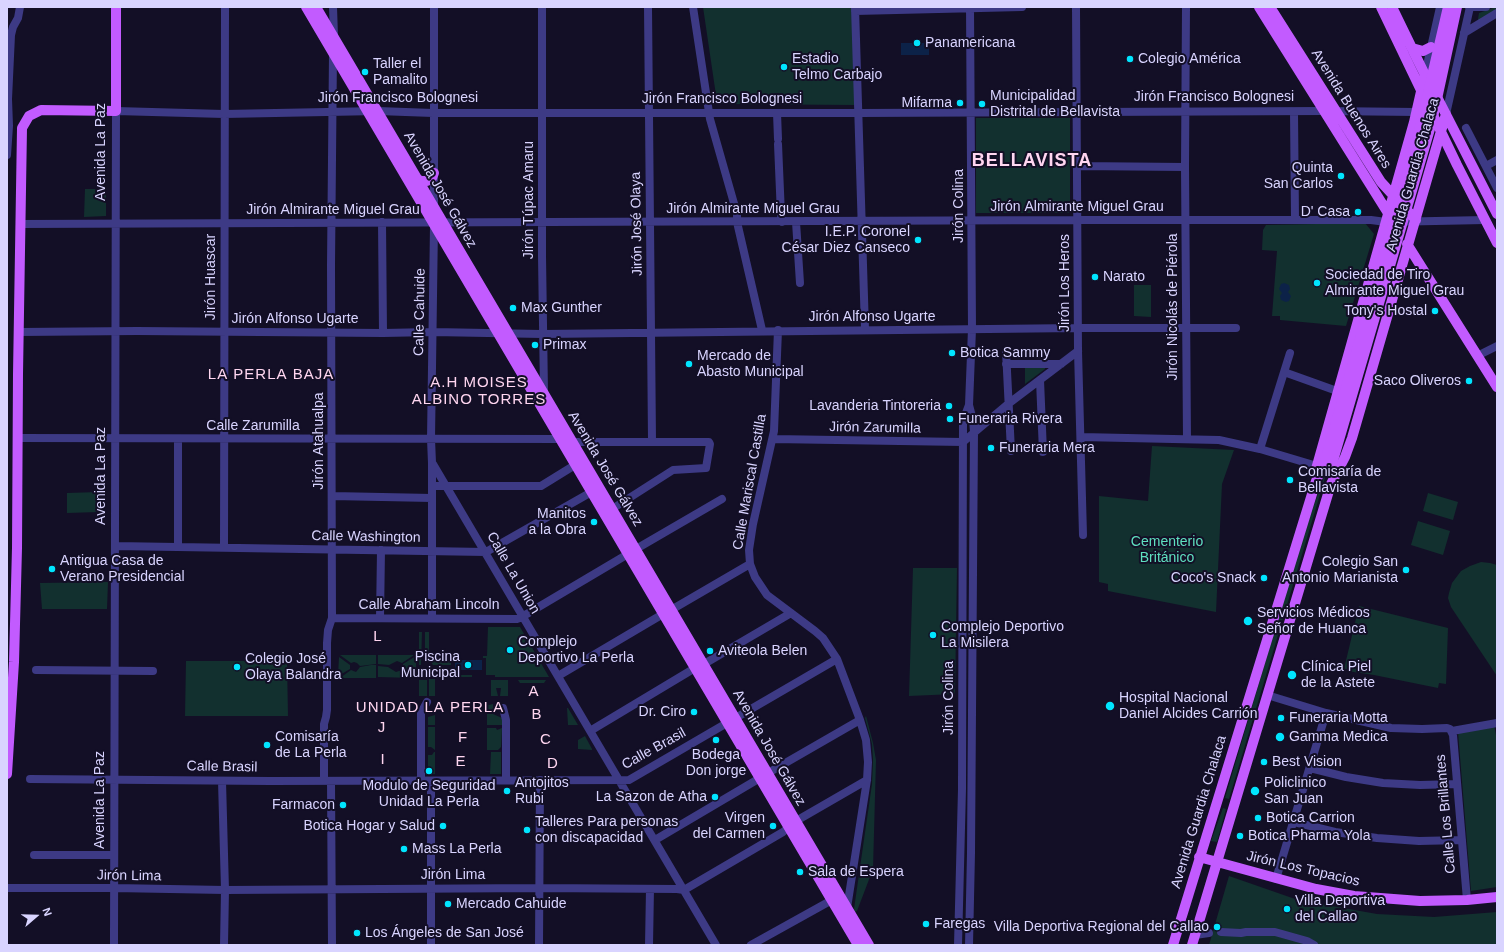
<!DOCTYPE html>
<meta charset="utf-8">
<style>
body{margin:0}
#map{position:relative;width:1504px;height:952px;overflow:hidden;background:#130f26;font-family:Helvetica,sans-serif}
canvas{display:block}
.frame{position:absolute;inset:0;border:8px solid #d9d4ff;pointer-events:none}
.north{position:absolute;left:16px;top:896px;width:40px;height:40px;-webkit-text-stroke:3px #130f26;paint-order:stroke;rotate:70deg;font-size:11px;font-weight:700;line-height:16px;text-align:center;color:#d9d4ff}
.north::after{content:'';display:block;margin:auto;width:14px;height:18px;background:#d9d4ff;clip-path:polygon(50% 0,100% 100%,50% 72%,0 100%)}
</style>
<div id="map">
<canvas width="1504" height="952"></canvas>
<div class="frame"></div>
<div class="north">N</div>
</div>
<script>
const ctx = document.querySelector('canvas').getContext('2d');
ctx.lineJoin = 'round';
function paint(path, color) { ctx.fillStyle = color; ctx.fill(path, 'evenodd'); }
const shape = rows => new Path2D(rows.map(r => 'M' + r).join(''));
function stroke(path, color, width, dash) { ctx.strokeStyle = color; ctx.lineWidth = width; ctx.lineCap = dash ? 'butt' : 'round'; ctx.setLineDash(dash || []); ctx.stroke(path); }
function drawText(font, color, halo, rows, align = 'center') {
  ctx.font = font + ' Helvetica,sans-serif'; ctx.lineWidth = 4; ctx.setLineDash([]); ctx.textBaseline = 'middle'; ctx.strokeStyle = halo; ctx.fillStyle = color; for (const [text, x, y, turn = 0] of rows) {
    ctx.save(); ctx.translate(x, y); ctx.rotate((+turn || 0) * Math.PI / 180); ctx.textAlign = isNaN(turn) ? turn : align; if (halo) ctx.strokeText(text, 0, 0); ctx.fillText(text, 0, 0); ctx.restore();
  }
}
paint(shape([
 [703,7,854,7,854,105,721,104,717,102],
 [1496,7,1497,7,1497,14,1477,25,1479,13],
 [976,118,1070,118,1070,213,976,213],
 [85,189,106,189,106,216,84,217],
 [1365,223,1374,234,1346,326,1280,320,1280,316,1272,316,1277,251,1262,250,1263,230,1266,225],
 [1134,285,1151,285,1151,317,1134,316],
 [1045,366,1045,369,1025,384,1025,367],
 [1152,446,1234,450,1222,484,1216,612,1108,591,1108,584,1099,582,1099,496,1148,501],
 [1333,451,1229,799,1225,798,1300,545],
 [99,492,99,512,67,513,67,493],
 [1428,493,1458,502,1453,520,1423,511],
 [1418,521,1450,531,1443,555,1411,545],
 [1481,562,1490,563,1497,565,1497,676,1451,607,1448,598,1449,593,1452,583,1461,571,1470,566],
 [913,568,957,568,955,694,909,696],
 [108,582,107,609,42,609,40,583],
 [1359,606,1448,628,1446,684,1439,683,1438,688,1374,675,1347,671,1348,669,1344,669],
 [488,627,520,627,549,677,495,677,495,675,486,675,486,658,483,658,483,656,487,656],
 [419,632,422,632,421,665,419,665],
 [425,632,429,632,429,660,425,660],
 [340,655,376,655,376,664,360,666,357,663,354,662,351,663],
 [378,655,414,655,402,663,397,661,389,665,378,664],
 [442,655,451,655,451,665,433,665,431,662,433,657,436,656,436,657,442,657],
 [416,656,416,677,403,668,403,664],
 [339,657,350,665,350,669,338,676],
 [186,661,287,661,288,716,185,716],
 [371,665,376,665,376,678,340,678,351,670,356,672,360,667],
 [378,666,388,667,396,672,402,670,414,678,378,677],
 [433,668,451,668,451,675,472,675,472,677,429,677,429,672],
 [429,679,435,679,435,696,429,696],
 [419,680,427,680,427,696,419,696],
 [491,680,508,680,508,696,500,696,501,688,496,688,498,696,491,696],
 [518,680,546,680,544,683,520,683],
 [487,704,489,705,493,704,493,714,502,718,502,725,487,725],
 [567,708,568,708,578,725,568,725],
 [435,715,435,725,428,725,428,717],
 [866,716,873,743,876,760,873,869,857,911,855,912,854,909,872,784,873,760,872,744,865,718],
 [1494,725,1497,740,1497,887,1471,891,1458,732],
 [428,727,435,727,435,750,431,747,428,747],
 [487,728,496,728,497,730,502,728,501,747,498,750,487,750],
 [585,736,592,749,592,750,578,749,578,740],
 [434,752,435,752,435,774,428,774,431,773,431,770,428,769,428,755,432,755],
 [491,752,501,752,501,774,490,774],
 [1223,808,1226,809,1217,842,1211,841],
 [1229,876,1298,900,1377,914,1434,917,1497,912,1497,945,1209,945]
]), '#12302f');
paint(shape([
 [901,43,929,43,929,55,901,55],
 [1284,283,1289,285,1290,289,1288,292,1291,296,1289,301,1286,302,1281,300,1280,296,1282,293,1279,289,1281,284],
 [455,660,482,660,482,670,455,670]
]), '#0c2248');
stroke(shape([
 [333,7,334,36],
 [434,7,434,207],
 [542,7,542,256,544,392],
 [648,7,652,441],
 [693,7,710,119,737,214,737,222,762,330],
 [855,7,865,329],
 [1076,7,1078,351,1083,535],
 [1186,7,1185,167,1187,439],
 [1469,7,1486,7],
 [855,11,1022,7],
 [1464,33,1497,13],
 [1425,74,1440,7],
 [1294,112,1295,219],
 [777,113,778,139],
 [1446,114,1470,7],
 [1466,128,1497,188],
 [778,144,781,215,782,222],
 [7,155,9,126,8,99,11,35,13,27,18,18,20,7],
 [1077,166,1185,167],
 [1486,166,1497,160],
 [382,222,383,333],
 [796,222,800,283],
 [20,224,1078,220,1371,220,1386,222,1485,220],
 [778,330,774,431,753,524,749,550,750,564,755,577,767,595,815,631,823,638,837,659,860,720,866,740,868,762,867,780,847,908],
 [19,332,137,331,383,333,433,332,542,334,1078,328,1236,328],
 [1006,351,1011,451],
 [1477,356,1497,346],
 [1006,364,1061,364],
 [1284,372,1337,391],
 [1040,380,1043,452],
 [1081,437,1219,440,1260,449,1317,466],
 [17,438,561,439],
 [773,439,963,442,1008,404,1078,351],
 [572,442,709,442,710,444,706,468,673,470,612,509],
 [1260,449,1290,353],
 [433,464,716,945],
 [432,486,541,486,575,465],
 [332,496,432,498],
 [115,546,486,552,595,490],
 [178,547,178,439],
 [224,547,225,7],
 [636,549,722,499],
 [671,610,750,564],
 [332,618,517,619,520,618,628,554],
 [380,618,381,550],
 [432,618,432,463,431,439,434,225],
 [704,664,791,613],
 [36,670,153,671],
 [558,676,663,614],
 [1267,695,1326,713,1391,728,1422,729,1447,728,1450,729,1453,735,1467,900],
 [503,708,506,720,506,780],
 [590,731,695,668],
 [1452,731,1497,723],
 [1310,768,1346,777,1383,783,1420,785,1457,784],
 [768,773,860,720],
 [30,779,270,781,629,780,837,659],
 [222,781,225,890,224,945],
 [324,781,324,724,326,717,327,710,327,643,328,630,332,618,331,265,333,53],
 [331,781,332,945],
 [421,781,421,713,427,702],
 [431,781,431,945],
 [1294,822,1335,832,1377,838,1419,841,1462,840],
 [655,840,760,778],
 [34,855,114,855],
 [1276,879,1326,713],
 [7,888,114,888,225,890,539,888,677,889,684,890,783,832,796,821,867,780],
 [1221,932,1241,933,1246,932,1275,932,1307,941,1314,945],
 [1195,935,1209,933],
 [114,945,116,111,224,114,378,111,433,113,859,113,1324,111,1417,112],
 [539,945,540,780],
 [649,945,650,889],
 [751,945,832,900],
 [958,945,962,789,963,421,969,405,972,329,970,7],
 [969,945,971,853,974,432,973,420,969,405]
]), '#3d3a85', 8);
stroke(shape([
 [306,7,858,945],
 [316,7,869,945],
 [1259,7,1388,213],
 [1270,7,1381,182,1416,220],
 [1381,7,1457,165,1497,243],
 [1392,7,1427,79],
 [1412,48,1423,51,1431,47],
 [1435,93,1497,214],
 [417,179,421,181,427,181,432,178,434,173],
 [1407,244,1497,387],
 [1316,469,1414,122,1425,74],
 [7,774,14,662,17,548,18,374,22,128,29,116,41,110,116,111,116,7],
 [1199,857,1316,889,1354,896,1420,901,1467,900,1497,897],
 [1173,945,1316,481,1325,461],
 [1192,945,1331,484,1345,457,1352,438,1446,114]
]), '#c25bff', 10);
stroke(shape([
 [1325,461,1417,140,1448,7],
 [1332,464,1432,122,1457,7]
]), '#c25bff', 10);
for (const [x, y, r, color] of [
 [917,43,4,"#00e5ff"],
 [1130,59,4,"#00e5ff"],
 [784,67,4,"#00e5ff"],
 [365,72,4,"#00e5ff"],
 [960,103,4,"#00e5ff"],
 [982,104,4,"#00e5ff"],
 [1341,176,4,"#00e5ff"],
 [1358,212,4,"#00e5ff"],
 [918,240,4,"#00e5ff"],
 [1095,277,4,"#00e5ff"],
 [1317,283,4,"#00e5ff"],
 [513,308,4,"#00e5ff"],
 [1435,311,4,"#00e5ff"],
 [535,345,4,"#00e5ff"],
 [952,353,4,"#00e5ff"],
 [689,364,4,"#00e5ff"],
 [1469,381,4,"#00e5ff"],
 [949,406,4,"#00e5ff"],
 [950,419,4,"#00e5ff"],
 [991,448,4,"#00e5ff"],
 [1290,480,4,"#00e5ff"],
 [594,522,4,"#00e5ff"],
 [52,569,4,"#00e5ff"],
 [1406,570,4,"#00e5ff"],
 [1264,578,4,"#00e5ff"],
 [1248,621,5,"#00e5ff"],
 [933,635,4,"#00e5ff"],
 [510,650,4,"#00e5ff"],
 [710,651,4,"#00e5ff"],
 [468,665,4,"#00e5ff"],
 [237,667,4,"#00e5ff"],
 [1292,675,5,"#00e5ff"],
 [1110,706,5,"#00e5ff"],
 [694,712,4,"#00e5ff"],
 [1281,718,4,"#00e5ff"],
 [1280,737,5,"#00e5ff"],
 [716,740,4,"#00e5ff"],
 [267,745,4,"#00e5ff"],
 [1264,762,4,"#00e5ff"],
 [429,771,4,"#00e5ff"],
 [507,791,4,"#00e5ff"],
 [1255,791,5,"#00e5ff"],
 [715,797,4,"#00e5ff"],
 [343,805,4,"#00e5ff"],
 [1258,818,4,"#00e5ff"],
 [443,826,4,"#00e5ff"],
 [773,826,4,"#00e5ff"],
 [527,830,4,"#00e5ff"],
 [1240,836,4,"#00e5ff"],
 [404,849,4,"#00e5ff"],
 [800,872,4,"#00e5ff"],
 [448,904,4,"#00e5ff"],
 [1287,909,4,"#00e5ff"],
 [926,924,4,"#00e5ff"],
 [1217,927,4,"#00e5ff"],
 [357,933,4,"#00e5ff"]
]) { const dot = new Path2D(); dot.arc(x, y, r, 0, 2 * Math.PI); ctx.fillStyle = color; ctx.fill(dot); stroke(dot, '#130f26', 1.5); }
drawText('14px', '#d9d4ff', '#130f26', [
 ["Panamericana",925,43],
 ["Estadio",792,59],
 ["Telmo Carbajo",792,75],
 ["Colegio América",1138,59],
 ["Taller el",373,64],
 ["Pamalito",373,80],
 ["Municipalidad",990,96],
 ["Distrital de Bellavista",990,112],
 ["Mifarma",952,103,"right"],
 ["Quinta",1333,168,"right"],
 ["San Carlos",1333,184,"right"],
 ["D' Casa",1350,212,"right"],
 ["I.E.P. Coronel",910,232,"right"],
 ["César Diez Canseco",910,248,"right"],
 ["Sociedad de Tiro",1325,275],
 ["Almirante Miguel Grau",1325,291],
 ["Narato",1103,277],
 ["Max Gunther",521,308],
 ["Tony's Hostal",1427,311,"right"],
 ["Primax",543,345],
 ["Botica Sammy",960,353],
 ["Mercado de",697,356],
 ["Abasto Municipal",697,372],
 ["Saco Oliveros",1461,381,"right"],
 ["Lavanderia Tintoreria",941,406,"right"],
 ["Funeraria Rivera",958,419],
 ["Funeraria Mera",999,448],
 ["Comisaría de",1298,472],
 ["Bellavista",1298,488],
 ["Manitos",586,514,"right"],
 ["a la Obra",586,530,"right"],
 ["Antigua Casa de",60,561],
 ["Verano Presidencial",60,577],
 ["Colegio San",1398,562,"right"],
 ["Antonio Marianista",1398,578,"right"],
 ["Coco's Snack",1256,578,"right"],
 ["Servicios Médicos",1257,613],
 ["Señor de Huanca",1257,629],
 ["Complejo Deportivo",941,627],
 ["La Misilera",941,643],
 ["Complejo",518,642],
 ["Deportivo La Perla",518,658],
 ["Aviteola Belen",718,651],
 ["Piscina",460,657,"right"],
 ["Municipal",460,673,"right"],
 ["Colegio José",245,659],
 ["Olaya Balandra",245,675],
 ["Clínica Piel",1301,667],
 ["de la Astete",1301,683],
 ["Hospital Nacional",1119,698],
 ["Daniel Alcides Carrión",1119,714],
 ["Dr. Ciro",686,712,"right"],
 ["Funeraria Motta",1289,718],
 ["Comisaría",275,737],
 ["de La Perla",275,753],
 ["Gamma Medica",1289,737],
 ["Bodega",716,755,"center"],
 ["Don jorge",716,771,"center"],
 ["Best Vision",1272,762],
 ["Antojitos",515,783],
 ["Rubi",515,799],
 ["Policlinico",1264,783],
 ["San Juan",1264,799],
 ["Modulo de Seguridad",429,786,"center"],
 ["Unidad La Perla",429,802,"center"],
 ["La Sazon de Atha",707,797,"right"],
 ["Farmacon",335,805,"right"],
 ["Virgen",765,818,"right"],
 ["del Carmen",765,834,"right"],
 ["Botica Carrion",1266,818],
 ["Talleres Para personas",535,822],
 ["con discapacidad",535,838],
 ["Botica Hogar y Salud",435,826,"right"],
 ["Botica Pharma Yola",1248,836],
 ["Mass La Perla",412,849],
 ["Sala de Espera",808,872],
 ["Villa Deportiva",1295,901],
 ["del Callao",1295,917],
 ["Mercado Cahuide",456,904],
 ["Faregas",934,924],
 ["Villa Deportiva Regional del Callao",1209,927,"right"],
 ["Los Ángeles de San José",365,933]
], 'left');
drawText('14px', '#d9d4ff', '#130f26', [
 ["Jirón Francisco Bolognesi",1214,97],
 ["Jirón Francisco Bolognesi",398,98],
 ["Jirón Francisco Bolognesi",722,99],
 ["Avenida Buenos Aires",1351,109,58],
 ["Avenida La Paz",101,152,-90],
 ["Avenida Guardia Chalaca",1413,175,-74],
 ["Avenida José Gálvez",440,190,60],
 ["Jirón Túpac Amaru",529,200,-90],
 ["Jirón Colina",959,206,-90],
 ["Jirón Almirante Miguel Grau",1077,207],
 ["Jirón Almirante Miguel Grau",753,209],
 ["Jirón Almirante Miguel Grau",333,210],
 ["Jirón José Olaya",637,224,-91],
 ["Jirón Huascar",211,277,-90],
 ["Jirón Los Heros",1065,283,-90],
 ["Jirón Nicolás de Piérola",1173,307,-90],
 ["Calle Cahuide",420,312,-89],
 ["Jirón Alfonso Ugarte",872,317],
 ["Jirón Alfonso Ugarte",295,319],
 ["Calle Zarumilla",253,426],
 ["Jirón Zarumilla",875,428,1],
 ["Jirón Atahualpa",319,441,-90],
 ["Avenida José Gálvez",605,469,59],
 ["Avenida La Paz",101,476,-90],
 ["Calle Mariscal Castilla",750,482,-80],
 ["Calle Washington",366,537,1],
 ["Calle La Union",513,573,60],
 ["Calle Abraham Lincoln",429,605],
 ["Jirón Colina",949,698,-90],
 ["Avenida José Gálvez",769,748,60],
 ["Calle Brasil",654,749,-29],
 ["Calle Brasil",222,767,1],
 ["Avenida La Paz",100,800,-90],
 ["Avenida Guardia Chalaca",1199,812,-73],
 ["Calle Los Brillantes",1446,814,-95],
 ["Jirón Los Topacios",1303,869,13],
 ["Jirón Lima",453,875],
 ["Jirón Lima",129,876,1]
]);
drawText('14px', '#5fe0c0', '#130f26', [
 ["Cementerio",1167,542],
 ["Británico",1167,558]
]);
ctx.letterSpacing = '1px';
drawText('15px', '#ffd6f0', '#130f26', [
 ["LA PERLA BAJA",271,375],
 ["A.H MOISES",479,383],
 ["ALBINO TORRES",479,400],
 ["L",378,637],
 ["A",534,692],
 ["UNIDAD LA PERLA",430,708],
 ["B",537,715],
 ["J",382,728],
 ["F",463,738],
 ["C",546,740],
 ["I",383,760],
 ["E",461,762],
 ["D",553,764]
]);
ctx.letterSpacing = '0px';
ctx.letterSpacing = '1px';
drawText('bold 18px', '#ffd6f0', '#130f26', [
 ["BELLAVISTA",1032,161]
]);
ctx.letterSpacing = '0px';
</script>
